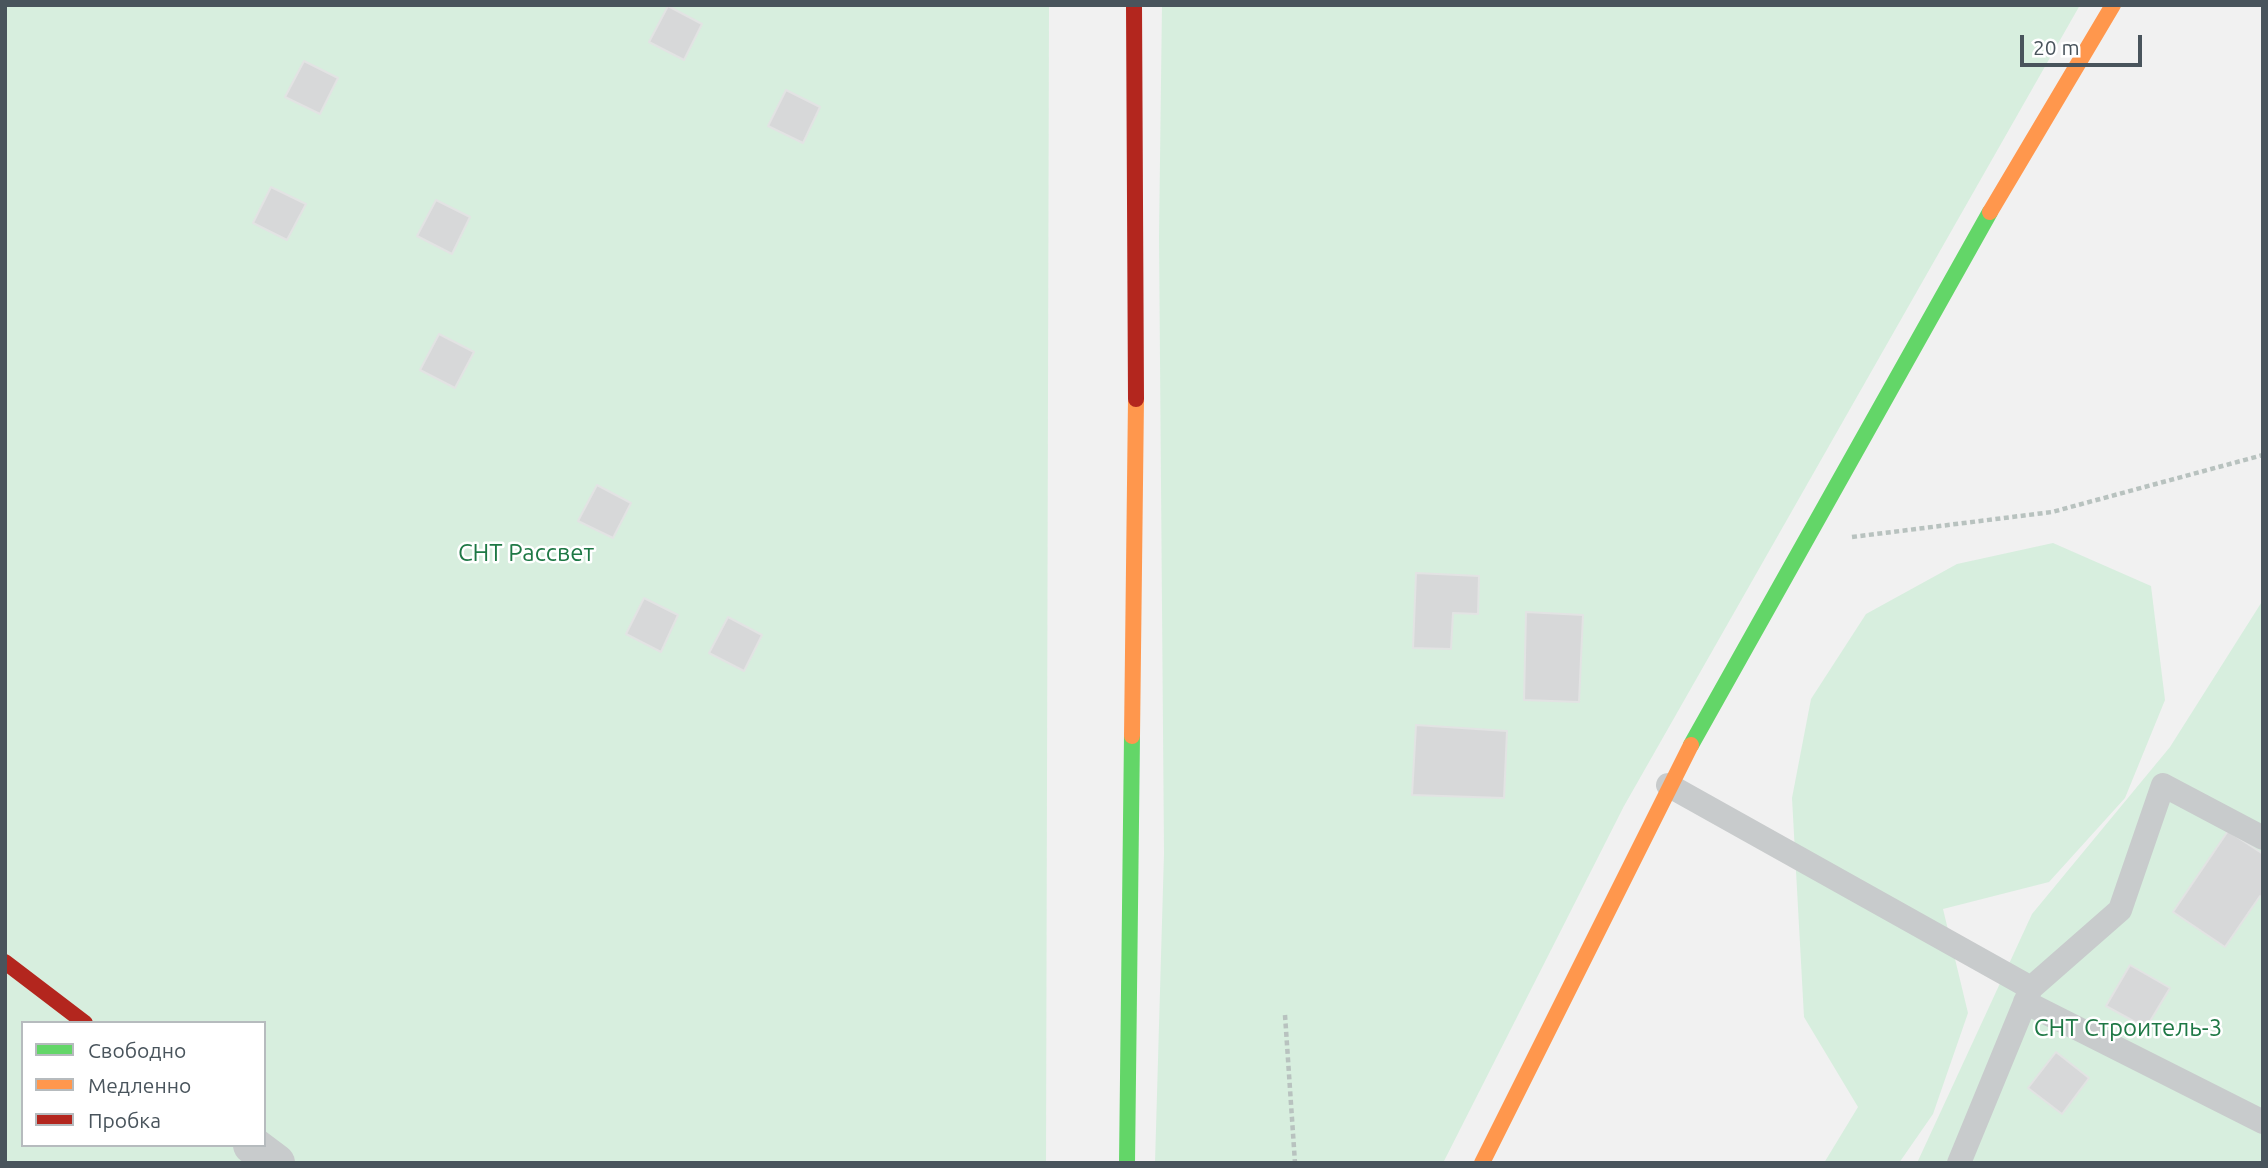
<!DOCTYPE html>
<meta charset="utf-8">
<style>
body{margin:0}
#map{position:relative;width:2268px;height:1168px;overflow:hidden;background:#f1f1f1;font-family:Ubuntu,sans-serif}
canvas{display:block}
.frame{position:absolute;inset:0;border:7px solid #49545c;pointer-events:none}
.legend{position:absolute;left:21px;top:1021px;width:245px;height:126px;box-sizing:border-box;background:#fff;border:2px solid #b6bbbe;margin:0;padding:9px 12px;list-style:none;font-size:21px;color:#49545c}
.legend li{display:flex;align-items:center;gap:14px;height:35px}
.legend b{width:35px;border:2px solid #b6bbbe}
.scale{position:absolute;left:2020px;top:35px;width:122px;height:32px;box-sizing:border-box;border:4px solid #49545c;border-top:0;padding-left:9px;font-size:21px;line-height:24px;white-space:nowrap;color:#49545c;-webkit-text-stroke:5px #fff;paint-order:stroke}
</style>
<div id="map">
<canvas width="2268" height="1168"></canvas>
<div class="frame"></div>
<ul class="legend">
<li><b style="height:9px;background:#63d668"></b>Свободно</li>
<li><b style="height:9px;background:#ff974d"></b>Медленно</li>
<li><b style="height:9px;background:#b3261e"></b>Пробка</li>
</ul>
<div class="scale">20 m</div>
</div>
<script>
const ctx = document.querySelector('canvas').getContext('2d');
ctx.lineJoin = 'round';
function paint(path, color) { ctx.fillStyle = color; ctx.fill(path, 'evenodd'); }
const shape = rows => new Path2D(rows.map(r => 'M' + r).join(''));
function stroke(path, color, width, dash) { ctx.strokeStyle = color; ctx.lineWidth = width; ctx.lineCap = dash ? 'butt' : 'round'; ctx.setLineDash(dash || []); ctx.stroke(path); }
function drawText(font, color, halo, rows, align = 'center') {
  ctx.font = font + ' Ubuntu,sans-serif'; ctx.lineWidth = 5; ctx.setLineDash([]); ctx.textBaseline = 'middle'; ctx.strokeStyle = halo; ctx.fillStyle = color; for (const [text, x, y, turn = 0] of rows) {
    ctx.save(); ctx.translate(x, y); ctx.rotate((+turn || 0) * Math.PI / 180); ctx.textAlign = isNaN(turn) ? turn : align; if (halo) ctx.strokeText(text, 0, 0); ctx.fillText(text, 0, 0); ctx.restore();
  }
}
paint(shape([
 [5,5,1049,5,1046,1163,5,1163],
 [23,1023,264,1023,264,1145,23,1145],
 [1162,5,2080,5,1624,806,1443,1163,1155,1163,1164,853,1159,237],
 [2053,543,2151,586,2165,700,2125,798,2049,882,1943,909,1968,1013,1933,1114,1899,1163,1824,1163,1858,1107,1804,1017,1792,798,1811,699,1866,614,1957,564],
 [2263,600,2263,1163,1917,1163,2032,914,2170,747]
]), '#d7eede');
const building = shape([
 [668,6,702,24,684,60,649,42,668,6],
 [304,61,338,78,320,114,285,97,304,61],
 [786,90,820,107,803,143,768,126,786,90],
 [271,187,306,204,287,240,253,223,271,187],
 [436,200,470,217,452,254,417,236,436,200],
 [439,334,474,352,455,388,420,370,439,334],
 [597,485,631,503,613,538,578,521,597,485],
 [1416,573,1479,576,1478,614,1453,613,1451,649,1413,648,1416,573],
 [644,598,678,615,661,652,626,634,644,598],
 [1526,612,1583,615,1579,702,1524,700,1526,612],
 [728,617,762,635,744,671,709,653,728,617],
 [1416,725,1507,731,1504,798,1412,795,1416,725],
 [2228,831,2263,854,2263,898,2260,896,2225,947,2173,912,2228,831],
 [2130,965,2170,988,2146,1028,2106,1006,2130,965],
 [2056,1052,2089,1078,2062,1114,2028,1088,2056,1052]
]);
paint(building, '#d7d8d9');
stroke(building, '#e2e3e3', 2);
stroke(shape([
 [1852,537,2052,512,2263,455],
 [1285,1015,1295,1163]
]), '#b8c2bf', 4.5, [5, 3.5]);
stroke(shape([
 [1668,785,2031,988],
 [2025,1002,2263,1122],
 [1959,1163,2031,988,2120,910,2163,785,2263,838]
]), '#c8cbcc', 24);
stroke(shape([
 [252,1145,276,1163]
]), '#c8cbcc', 38);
stroke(shape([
 [1691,745,1990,212],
 [1127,1163,1132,736]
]), '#63d668', 16);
stroke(shape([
 [1990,212,2113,5],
 [1132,736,1136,399],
 [1482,1163,1691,745]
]), '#ff974d', 16);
stroke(shape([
 [1134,5,1136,399],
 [5,962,85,1023]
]), '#b3261e', 16);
drawText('24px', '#1e7845', '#fff', [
 ["СНТ Рассвет",526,553],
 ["СНТ Строитель-3",2128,1028]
]);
</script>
